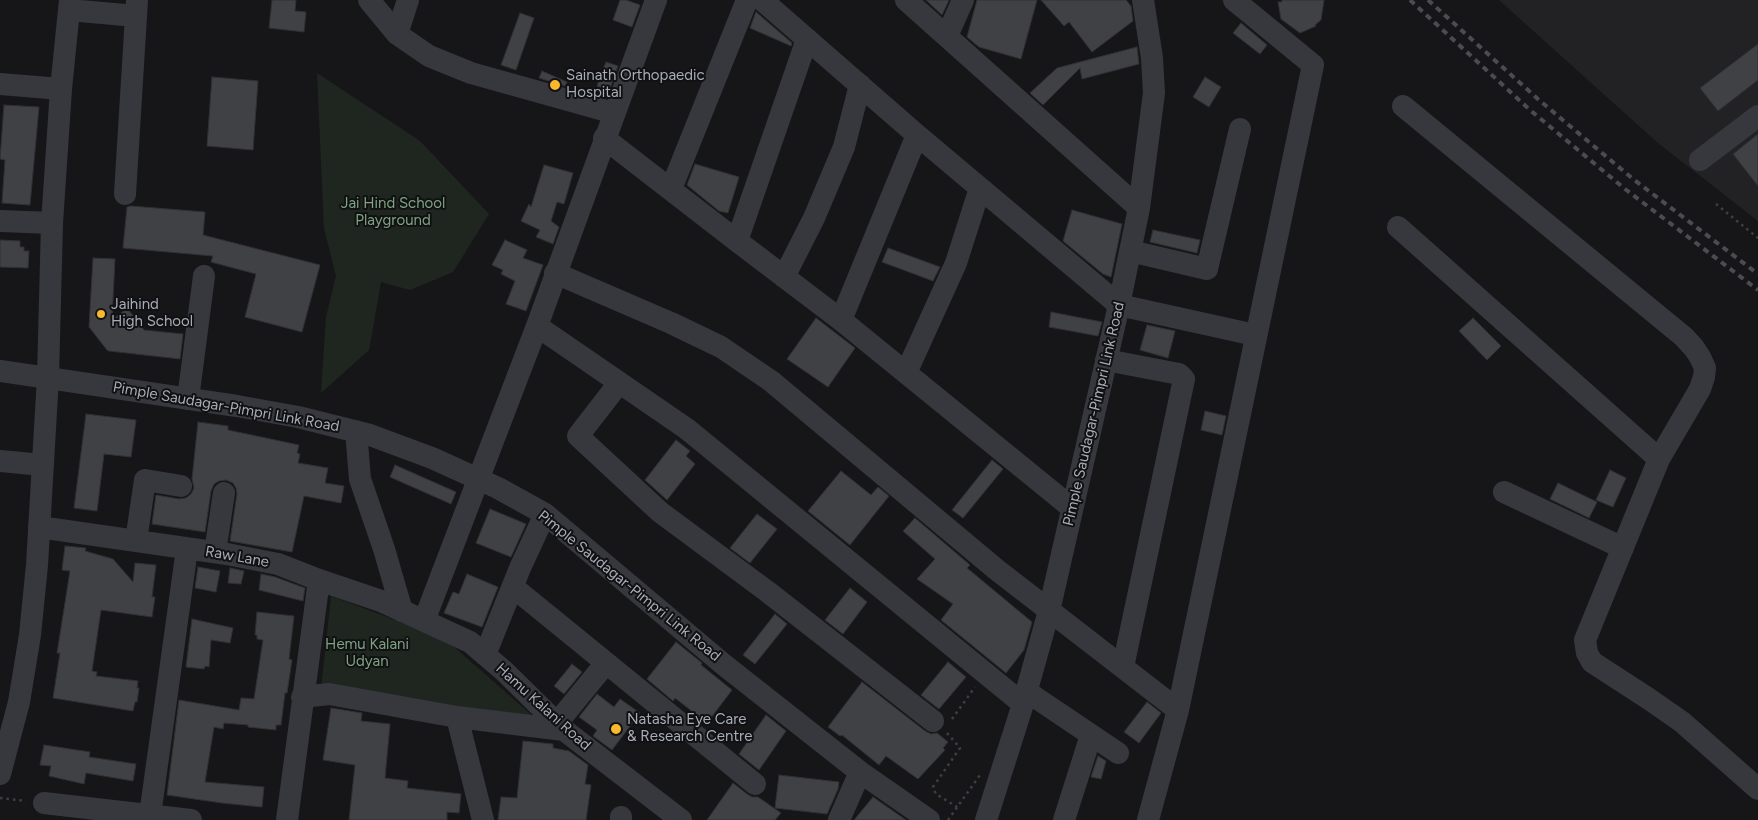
<!DOCTYPE html>
<style>
body{margin:0}
canvas{display:block;background:#161618}
</style>
<canvas width="1758" height="820"></canvas>
<script>
const ctx = document.querySelector('canvas').getContext('2d');
ctx.lineJoin = 'round';
function paint(path, color) { ctx.fillStyle = color; ctx.fill(path, 'evenodd'); }
const shape = rows => new Path2D(rows.map(r => 'M' + r).join(''));
function stroke(path, color, width, dash) { ctx.strokeStyle = color; ctx.lineWidth = width; ctx.lineCap = dash ? 'butt' : 'round'; ctx.setLineDash(dash || []); ctx.stroke(path); }
function drawText(font, color, halo, rows, align = 'center') {
  ctx.font = font + ' Figtree,sans-serif'; ctx.lineWidth = 4; ctx.setLineDash([]); ctx.textBaseline = 'middle'; ctx.strokeStyle = halo; ctx.fillStyle = color; for (const [text, x, y, turn = 0] of rows) {
    ctx.save(); ctx.translate(x, y); ctx.rotate((+turn || 0) * Math.PI / 180); ctx.textAlign = isNaN(turn) ? turn : align; if (halo) ctx.strokeText(text, 0, 0); ctx.fillText(text, 0, 0); ctx.restore();
  }
}
paint(shape([
 [1499,0,1758,0,1758,221,1658,143]
]), '#222225');
paint(shape([
 [317,73,420,141,489,214,453,272,410,290,381,282,369,350,321,393,326,317,336,276,324,228],
 [331,596,435,635,452,645,536,719,321,689]
]), '#1e261f');
const building = shape([
 [272,0,296,0,295,11,306,12,304,32,269,28,272,0],
 [620,0,626,0,640,5,632,27,613,20,620,0],
 [926,0,949,0,942,15,926,0],
 [977,0,1037,0,1021,59,979,47,967,37,977,0],
 [1041,0,1126,0,1131,6,1133,21,1092,52,1069,22,1064,26,1041,0],
 [1282,0,1324,0,1321,20,1315,25,1316,26,1300,33,1281,19,1278,2,1282,2,1282,0],
 [756,12,792,43,791,46,750,28,756,12],
 [520,13,534,18,516,70,501,65,520,13],
 [1241,23,1267,45,1260,54,1233,33,1241,23],
 [1758,44,1758,80,1718,111,1700,88,1758,44],
 [1137,47,1139,64,1082,79,1080,68,1043,105,1030,93,1057,68,1137,47],
 [606,62,618,66,609,91,597,86,606,62],
 [542,71,567,82,565,86,539,78,542,71],
 [212,77,258,81,253,150,207,146,212,77],
 [1205,77,1221,87,1209,107,1193,97,1205,77],
 [4,105,39,107,30,205,2,203,5,160,0,159,4,105],
 [1758,134,1758,186,1733,154,1758,134],
 [695,164,739,177,728,213,719,211,687,185,695,164],
 [544,165,573,173,564,204,557,202,551,221,559,227,553,244,536,237,540,230,521,221,529,204,531,207,544,165],
 [131,206,205,212,203,235,320,265,302,332,245,317,256,274,211,262,213,256,123,248,127,207,131,206],
 [1072,210,1122,224,1111,277,1103,274,1063,241,1072,210],
 [1153,230,1200,240,1197,253,1150,242,1153,230],
 [0,240,20,241,20,247,24,247,24,251,29,251,28,268,0,267,0,240],
 [505,240,527,250,523,258,543,265,526,311,506,304,515,281,501,274,503,270,492,265,505,240],
 [888,248,940,267,933,281,882,262,888,248],
 [93,258,115,259,112,320,127,308,144,330,183,334,180,359,109,351,107,350,89,327,93,258],
 [1051,312,1102,322,1098,336,1049,327,1051,312],
 [816,318,855,348,828,387,787,359,816,318],
 [1473,318,1501,346,1487,360,1459,331,1473,318],
 [1147,325,1175,331,1168,358,1140,350,1147,325],
 [1205,411,1226,416,1222,435,1201,430,1205,411],
 [86,414,136,420,131,457,104,454,97,511,74,508,86,414],
 [198,422,228,426,228,430,299,445,297,453,300,454,298,463,328,468,325,483,344,486,341,503,304,496,292,552,230,541,237,494,236,488,233,483,226,480,219,481,214,484,211,491,205,532,152,524,156,495,179,499,186,498,191,494,194,488,192,479,198,422],
 [676,440,690,451,686,456,695,464,667,500,645,480,676,440],
 [992,460,1003,469,963,518,952,510,992,460],
 [395,465,456,492,451,504,390,477,395,465],
 [1610,470,1626,478,1613,507,1596,500,1610,470],
 [841,471,871,495,878,487,889,496,850,545,808,511,841,471],
 [1558,483,1597,502,1589,518,1550,499,1558,483],
 [490,509,526,524,511,557,476,543,490,509],
 [757,514,777,529,750,563,730,548,757,514],
 [915,518,970,565,967,568,1032,622,1024,650,1006,673,941,620,953,604,917,579,935,559,903,531,915,518],
 [65,546,86,548,85,551,113,559,133,582,135,563,156,565,152,597,155,597,152,617,101,610,92,671,97,672,96,676,138,681,137,688,139,688,137,702,135,702,133,711,53,698,60,653,57,653,70,571,62,570,65,546],
 [198,567,220,571,216,592,195,588,198,567],
 [230,568,244,571,241,584,228,583,230,568],
 [261,574,275,577,305,588,303,601,259,590,261,574],
 [467,574,498,587,482,627,444,613,453,592,459,594,467,574],
 [850,588,867,602,843,634,825,620,850,588],
 [257,612,294,616,289,659,292,660,287,693,285,693,281,725,276,725,276,730,248,727,248,725,224,723,223,729,214,727,205,782,264,787,262,807,222,803,167,795,179,700,239,710,241,698,254,699,263,640,257,639,257,635,255,635,257,612],
 [775,614,787,624,755,664,743,655,775,614],
 [192,619,233,628,230,643,211,640,209,667,205,666,204,669,186,667,192,619],
 [676,642,702,663,701,665,732,690,707,723,675,698,673,701,647,679,676,642],
 [948,662,966,677,939,709,921,695,948,662],
 [572,664,582,672,564,694,554,686,572,664],
 [862,682,925,731,931,734,937,733,948,742,943,748,945,750,918,779,886,756,879,765,842,735,840,736,828,727,862,682],
 [597,694,614,707,620,699,640,713,612,750,593,736,597,730,579,717,597,694],
 [1147,702,1161,713,1139,743,1124,732,1147,702],
 [331,708,362,713,361,721,390,724,385,778,408,781,407,788,461,794,459,813,447,812,447,820,349,820,355,765,323,760,331,708],
 [766,715,786,731,759,770,739,754,766,715],
 [523,741,553,744,553,748,569,751,588,765,585,784,591,785,586,820,498,820,501,797,517,798,523,741],
 [44,745,90,752,89,757,136,764,133,781,86,773,84,784,49,776,51,766,40,765,44,745],
 [1098,756,1106,761,1101,779,1091,777,1098,756],
 [779,775,839,782,838,789,827,814,775,808,779,775],
 [733,783,747,794,752,797,758,797,781,813,775,820,707,820,733,783],
 [873,797,906,820,854,820,873,797]
]);
paint(building, '#404145');
stroke(building, '#303034', 1);
stroke(shape([
 [1716,204,1758,238],
 [952,719,975,687],
 [947,733,960,748,933,787,936,794,957,807],
 [0,798,26,801],
 [948,820,980,775]
]), '#3d3f44', 2.5, [2.5, 4]);
stroke(shape([
 [369,0,397,34,429,56,471,73,614,113],
 [762,0,917,135,1119,305,1255,335],
 [906,0,1139,208],
 [69,10,136,16],
 [397,34,408,0],
 [947,36,963,0],
 [0,84,61,89],
 [1403,106,1684,337,1694,348,1700,357,1705,368,1704,377,1700,389,1659,459,1585,640,1587,653,1592,662,1649,699,1682,722,1758,789],
 [604,138,737,241,841,320,1072,508],
 [1700,160,1758,116],
 [671,189,747,0],
 [125,194,137,0],
 [0,221,52,223],
 [1398,227,1659,459],
 [737,241,807,39],
 [1130,251,1207,269,1240,129],
 [555,273,671,323,721,347,771,381,997,570,1178,710],
 [784,277,814,218,844,147,860,85],
 [841,320,917,135],
 [537,326,687,429,1023,704],
 [1106,360,1179,374,1184,379,1123,667],
 [0,371,237,406,298,417,370,435,432,458,498,488,545,514,723,664,860,772,929,820],
 [906,373,956,263,980,188],
 [619,383,578,436,660,512,768,592,933,721],
 [188,399,204,276],
 [356,431,360,479,384,549,402,611],
 [0,461,43,465],
 [1504,492,1623,548],
 [39,527,227,554,278,564,319,580,381,601,470,642,504,671,564,730,681,820],
 [136,541,145,480,181,486],
 [215,552,224,493],
 [513,587,755,784],
 [424,621,537,326,656,0],
 [485,655,520,568,545,514],
 [1026,691,1118,753],
 [302,697,329,694,457,717,564,730],
 [457,717,483,820],
 [557,723,606,663],
 [0,774,19,702,30,635,37,565,48,377,52,223,61,89,70,0],
 [44,803,191,820],
 [150,815,187,549],
 [287,820,319,580],
 [621,820,621,817],
 [839,820,860,772],
 [986,820,1023,704,1049,611,1119,305,1139,208,1154,93,1152,58,1143,0],
 [1064,820,1091,735],
 [1148,820,1178,710,1313,65,1234,0]
]), '#37383d', 22);
stroke(shape([
 [1410,0,1530,110,1625,189,1758,290],
 [1428,0,1539,100,1633,179,1758,274]
]), '#4a4c52', 4, [6, 5]);
for (const [x, y, r, color] of [
 [555,85,6,"#f8b92e"],
 [101,314,5,"#f8b92e"],
 [616,729,6,"#f8b92e"]
]) { const dot = new Path2D(); dot.arc(x, y, r, 0, 2 * Math.PI); ctx.fillStyle = color; ctx.fill(dot); stroke(dot, '#111113', 2); }
drawText('15px', '#a7acb8', '#111113', [
 ["Sainath Orthopaedic",566,76],
 ["Hospital",566,93],
 ["Jaihind",111,305],
 ["High School",111,322],
 ["Natasha Eye Care",627,720],
 ["& Research Centre",627,737]
], 'left');
drawText('15px', '#7ea481', '#111113', [
 ["Jai Hind School",393,204],
 ["Playground",393,221],
 ["Hemu Kalani",367,645],
 ["Udyan",367,662]
]);
drawText('15px', '#a7acb8', '#111113', [
 ["Pimple Saudagar-Pimpri Link Road",226,407,10],
 ["Pimple Saudagar-Pimpri Link Road",1094,414,-77],
 ["Raw Lane",237,557,10],
 ["Pimple Saudagar-Pimpri Link Road",629,586,39],
 ["Hamu Kalani Road",543,707,42]
]);
</script>
